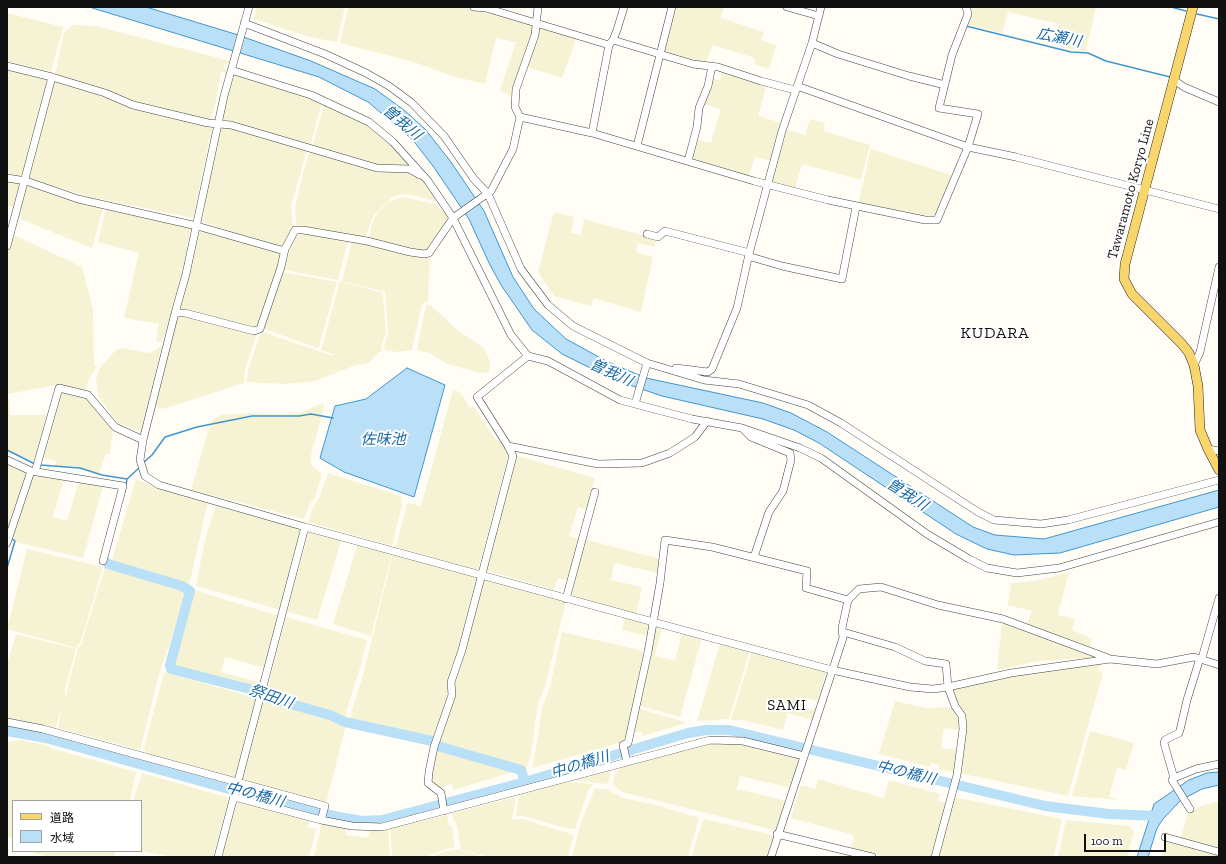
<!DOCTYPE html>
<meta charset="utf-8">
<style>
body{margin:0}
#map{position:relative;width:1226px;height:864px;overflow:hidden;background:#fffdf5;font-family:"Zilla Slab","Noto Sans JP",serif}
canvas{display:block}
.frame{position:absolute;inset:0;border:8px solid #111;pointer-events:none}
.legend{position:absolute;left:12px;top:800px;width:130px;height:52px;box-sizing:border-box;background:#fff;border:1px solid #a0a0a0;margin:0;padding:5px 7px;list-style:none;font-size:12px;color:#111}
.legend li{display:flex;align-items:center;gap:8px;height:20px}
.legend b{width:20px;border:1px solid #a0a0a0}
.scale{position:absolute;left:1084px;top:834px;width:82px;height:18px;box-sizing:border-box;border:2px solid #111;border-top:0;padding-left:5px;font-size:12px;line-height:14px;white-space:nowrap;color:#111;-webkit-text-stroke:3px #fff;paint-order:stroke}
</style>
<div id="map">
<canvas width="1226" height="864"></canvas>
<div class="frame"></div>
<ul class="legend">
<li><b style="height:5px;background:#f9d66b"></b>道路</li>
<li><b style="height:11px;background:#b9e0f7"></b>水域</li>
</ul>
<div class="scale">100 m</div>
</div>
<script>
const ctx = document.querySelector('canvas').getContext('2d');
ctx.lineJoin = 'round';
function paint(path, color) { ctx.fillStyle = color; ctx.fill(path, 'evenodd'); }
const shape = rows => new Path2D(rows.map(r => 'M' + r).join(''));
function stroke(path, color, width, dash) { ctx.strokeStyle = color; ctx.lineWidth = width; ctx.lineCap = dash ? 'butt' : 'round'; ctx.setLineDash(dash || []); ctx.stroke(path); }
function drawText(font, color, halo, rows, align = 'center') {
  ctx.font = font + ' "Zilla Slab","Noto Sans JP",serif'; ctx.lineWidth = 4; ctx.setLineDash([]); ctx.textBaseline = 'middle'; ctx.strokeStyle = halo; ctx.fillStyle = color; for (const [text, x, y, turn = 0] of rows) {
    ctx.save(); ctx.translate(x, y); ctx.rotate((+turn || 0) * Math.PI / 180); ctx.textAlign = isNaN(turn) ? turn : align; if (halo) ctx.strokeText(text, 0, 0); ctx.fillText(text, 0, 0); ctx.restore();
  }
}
paint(shape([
 [256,7,345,7,337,42,309,37,254,19],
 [348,7,457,7,487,11,535,25,511,96,500,90,516,42,496,38,485,84,452,76,414,62,340,43],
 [674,7,724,7,721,18,764,32,761,40,776,45,769,69,754,64,755,58,713,45,705,64,663,52],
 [970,7,1096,7,1086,51,1084,51,1054,46,1059,24,1008,12,1002,33,968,25,972,11],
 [7,13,63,27,51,72,7,61],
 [73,25,96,26,230,61,229,63,225,64,223,67,227,71,225,76,224,72,221,72,215,106,210,121,137,103,55,75,64,32],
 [540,27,577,37,562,78,527,67],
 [7,66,49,80,23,178,7,173],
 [722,70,767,84,758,116,782,123,772,161,755,157,749,176,691,159,696,139,711,143,721,109,703,104,712,79,720,80],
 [232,73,323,101,321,108,320,108,310,147,221,122],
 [54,82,109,98,132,108,212,128,193,218,90,197,29,179],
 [325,102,359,113,369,119,417,166,382,167,312,147],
 [810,119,825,123,823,131,870,145,861,180,802,164,795,188,771,182,785,129,805,135],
 [222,126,226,126,307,150,291,206,293,229,283,246,276,247,203,222,206,196],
 [871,149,954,176,936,213,933,216,926,217,858,204],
 [312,151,379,171,405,170,425,181,441,203,417,196,403,194,392,197,373,216,365,238,296,227,295,207,303,172,309,153],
 [7,178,21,181,15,208,7,206],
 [26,185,104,205,92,248,20,219,19,217],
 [403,197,435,204,448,215,449,221,434,246,424,252,369,239,372,224,377,214,388,202],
 [107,205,191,226,181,279,164,337,159,342,156,342,159,324,124,318,139,253,98,242],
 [554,212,574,217,571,233,581,235,584,219,656,239,655,247,638,243,636,252,653,257,641,312,594,298,591,306,554,296,538,272],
 [201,228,283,255,257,327,252,328,179,310],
 [302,232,348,241,338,280,284,270,293,238],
 [14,235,82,267,93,309,94,365,97,366,88,381,85,392,57,385,7,394,7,258,11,240],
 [352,241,425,256,430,259,428,301,422,304,412,350,398,352,385,350,384,346,388,332,385,292,342,281],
 [282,272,337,282,319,347,317,348,262,328],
 [340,281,383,293,386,332,381,347,383,351,379,352,369,363,356,365,315,381,285,384,246,382,249,367,261,331,333,356,333,354,321,350],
 [426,305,430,305,460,332,483,347,490,361,489,373,477,372,447,364,429,353,417,350],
 [181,314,257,334,245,370,244,383,163,409,154,406,177,316],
 [162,345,141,432,119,423,110,413,98,395,96,378,101,366,116,350,122,348,150,353],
 [453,390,460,392,470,408,474,407,495,439,508,446,509,453,478,570,396,547,407,503,421,506],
 [65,392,87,398,113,427,110,454,106,454,99,473,74,466,55,466,56,461,43,458,61,393],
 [7,399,9,399,10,415,49,415,34,462,7,449],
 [323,403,324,408,310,459,312,466,321,473,321,478,315,497,310,504,304,519,191,490,211,421,221,415,253,413,285,414,302,412],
 [514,455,595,478,586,510,578,507,569,536,579,539,571,582,558,578,554,590,485,570],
 [7,463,25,471,27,474,7,536],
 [328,473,401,496,402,505,392,546,308,522,313,507,319,498],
 [34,475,64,479,53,517,67,521,79,481,103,486,83,558,16,542,13,538,31,478],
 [136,479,163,490,208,502,189,585,111,563],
 [216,506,299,528,300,533,281,610,196,586,205,539],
 [310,528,342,538,317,620,287,612],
 [583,539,661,559,659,573,614,563,611,580,642,587,636,615,572,597],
 [358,543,392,553,371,636,333,624],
 [27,549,103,567,81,641,76,648,7,629],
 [393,553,479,577,470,601,458,653,450,670,447,702,433,740,351,722,351,713,363,675],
 [105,567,185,590,172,637,160,671,140,750,58,728,62,705,55,730,7,719,7,664,16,634,76,649,65,689,65,698,78,648,81,645],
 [1069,572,1058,615,1075,619,1072,630,1092,639,1090,647,1027,624,1032,611,1008,605,1011,583,1035,581],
 [484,578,566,601,545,687,538,703,531,754,526,770,456,750,438,743],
 [194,590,279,616,265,668,225,657,221,672,261,683,259,691,174,668],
 [286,617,367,640,361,665,346,712,346,721,266,694],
 [625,618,649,625,647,636,622,630],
 [1002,622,1097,657,1039,661,997,670],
 [655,627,662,628,655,656,675,660,682,633,702,638,680,717,640,706],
 [562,632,644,651,629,726,625,738,622,742,532,768,535,754,542,707,550,687],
 [720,643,750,651,729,719,697,721],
 [752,651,826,671,818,701,807,698,801,707,815,711,812,720,788,713,783,730,742,720,731,720],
 [1101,662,1098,671,1103,673,1068,796,959,773,964,736,952,690,1033,668],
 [164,672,256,698,235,778,147,754,144,748],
 [264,699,325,718,346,726,326,803,242,780],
 [895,701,926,708,953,707,960,722,960,730,944,728,941,748,958,750,954,772,939,769,939,765,931,763,930,767,879,754],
 [637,708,685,722,685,723,643,736,641,731,634,733],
 [1090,731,1134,743,1126,770,1117,768,1109,797,1119,800,1072,796],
 [21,740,49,746,50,748,136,772,130,801,13,801,13,838,7,836,7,741,11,742],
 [705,742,730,742,800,759,791,788,740,776,737,789,787,801,778,831,622,792,613,785,614,776,621,766],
 [436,748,456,755,516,771,453,790,452,784,438,787,430,782],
 [612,768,608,784,570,780],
 [142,773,229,798,213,857,173,857,139,851,141,851,141,801,133,801],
 [818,779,884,798,889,780,940,794,938,801,947,803,932,857,886,857,851,848,854,835,791,818,801,785,815,789],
 [567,782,593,784,588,791,575,829,569,829,523,816,516,816,519,795],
 [595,788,609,790,623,798,660,806,699,818,688,857,572,857,581,822],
 [516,797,512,819,523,819,574,835,568,857,489,857,461,850,456,823,454,821,452,813],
 [953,797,1062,819,1054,857,936,857],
 [238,800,310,819,308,827,316,829,309,857,222,857],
 [1219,801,1219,850,1181,838,1188,813,1201,806],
 [447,815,449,825,452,827,455,847,440,851,426,857,392,857,390,826,392,828],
 [704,819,777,836,771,857,692,857,696,840],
 [1066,820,1129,826,1134,832,1127,857,1058,857],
 [322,823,346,828,346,835,368,838,370,828,388,827,390,857,314,857],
 [1167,839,1219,856,1219,857,1162,857],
 [457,849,483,857,432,857,442,852],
 [28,851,116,851,114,857,50,857]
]), '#f6f3d4');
const water = shape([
 [89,7,146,7,235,34,311,61,375,89,404,110,425,129,451,162,484,211,513,277,534,309,566,339,608,362,646,378,763,403,791,413,827,432,973,527,995,535,1044,539,1219,490,1219,507,1060,553,1014,555,987,549,956,534,819,443,794,430,763,419,662,396,615,380,562,354,532,330,501,285,489,263,469,219,433,166,412,139,368,102,319,77,89,7],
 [407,368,445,385,414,497,344,472,320,458,335,406,366,399,407,368],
 [1219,772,1219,785,1202,789,1181,800,1163,819,1157,828,1148,857,1137,857,1154,804,1189,780,1207,773,1219,772]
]);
paint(water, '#b9e0f7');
stroke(water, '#3f96cf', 1);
stroke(shape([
 [1171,7,1186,11],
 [1197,14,1219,19],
 [966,26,1071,52,1088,53,1106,61,1170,77],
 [7,450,35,464],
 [143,463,152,455,165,437,197,427,252,416,299,416,311,414,333,418],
 [40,465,80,468,102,475,127,479],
 [125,492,127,479,139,468],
 [7,568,15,541,11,538]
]), '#3f96cf', 1.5);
stroke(shape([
 [106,562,108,564,182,586,190,591,170,665,171,669,257,691,269,698,330,715,345,722,432,741,441,747,521,770,525,782],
 [7,731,46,738,229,789,339,817,362,821,382,820,525,782,688,733,706,730,729,730,1045,806,1109,814,1158,816]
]), '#b9e0f7', 10);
const minor = shape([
 [474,7,486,8,609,45],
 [787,7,819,16],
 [244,23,325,54,366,73,389,86,412,103,444,136,474,179,488,194,521,269,548,305,573,326,647,363,704,380,739,384,808,405,841,423,978,512,994,520,1041,524,1068,520,1219,480],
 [613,40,693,64,718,67,761,81,795,90],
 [812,43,838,54,909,76,945,85],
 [7,66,52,77,105,93,133,105,208,123,231,125,377,168,409,169,420,175],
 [231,70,311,95,369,122,393,142,428,181,453,218,511,335,528,356,548,361,620,400,692,419,742,428,800,448,821,458,927,534,969,559,987,568,1017,573,1059,568,1219,522],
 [1174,80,1184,87,1219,102],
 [797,86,968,147,1016,157,1219,209],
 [520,117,592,133,754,181,828,200,925,220,937,220,968,147,978,114,939,108,952,55,968,14,966,7],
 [592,133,609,45,613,40,617,30,624,7],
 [637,146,672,7],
 [688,161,697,127,699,108,708,86,712,66],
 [7,178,26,181,78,199,197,226,281,250,285,249],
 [647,234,658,237,665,231,746,252,751,257,782,266,842,279,856,207],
 [7,246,52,77],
 [175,313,185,313,254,331,260,329,281,267,285,249,295,230,303,230,367,241,410,252,424,254,429,253,453,218,491,191,513,149,520,117,515,107,516,89,535,35,538,7],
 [1194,365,1200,352,1219,267],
 [676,368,708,372,712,369,737,308,749,254,782,131,812,43,821,7],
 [635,404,647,363],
 [744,430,751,437,790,453,791,460,783,491,769,512,754,557],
 [508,446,598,464,642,463,670,453,695,437,707,421],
 [1208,449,1219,451],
 [7,460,31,471,123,486,103,561],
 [35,472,59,388,88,395,115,427,143,440],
 [305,527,712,638,832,670,910,687,933,689,948,687,1011,673,1110,659,1157,664,1194,657,1219,665],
 [7,543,31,471],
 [566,599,595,492],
 [843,632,895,647,925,661,946,664,948,687,955,706,962,716,963,729,957,775,935,857],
 [1202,658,1219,598],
 [7,722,43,729,325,806,321,820],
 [627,762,623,745,628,743,648,652,660,583,665,540,712,547,803,570,807,571,806,588,848,600],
 [1174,778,1196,769,1219,764],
 [234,797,321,820,352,826,382,827,710,740,743,741,804,756],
 [1190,809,1172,780,1174,778,1164,743,1165,740,1179,733,1180,730,1187,700,1200,658],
 [444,811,441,793,428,783,429,772,434,747,452,695,451,682,462,650,513,456,508,446,477,397,528,356],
 [777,834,872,857],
 [1165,837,1219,852],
 [218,857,305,527,159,485,145,476,140,460,143,440,175,313,186,274,224,96,249,7],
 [771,857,843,638,842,628,848,600,859,589,881,587,938,605,1003,619,1108,658]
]);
const major = shape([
 [1193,7,1125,264,1124,279,1132,294,1182,344,1189,353,1194,365,1198,386,1200,430,1208,449,1219,470]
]);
stroke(minor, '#444', 8);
stroke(major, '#222', 10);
stroke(minor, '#fff', 7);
stroke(major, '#f9d66b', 9);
drawText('14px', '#111', '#fff', [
 ["Tawaramoto Koryo Line",1131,189,-75]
]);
drawText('italic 15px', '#1768a6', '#fff', [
 ["広瀬川",1059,38,11],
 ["曽我川",402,123,40],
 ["曽我川",611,373,25],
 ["佐味池",383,440],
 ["曽我川",907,495,33],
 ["祭田川",271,697,19],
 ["中の橋川",580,765,-17],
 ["中の橋川",906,773,14],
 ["中の橋川",255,795,15]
]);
ctx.letterSpacing = '1px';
drawText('15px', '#111', '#fff', [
 ["SAMI",787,706]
]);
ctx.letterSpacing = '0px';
ctx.letterSpacing = '1px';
drawText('16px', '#111', '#fff', [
 ["KUDARA",995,333]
]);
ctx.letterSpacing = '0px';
</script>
